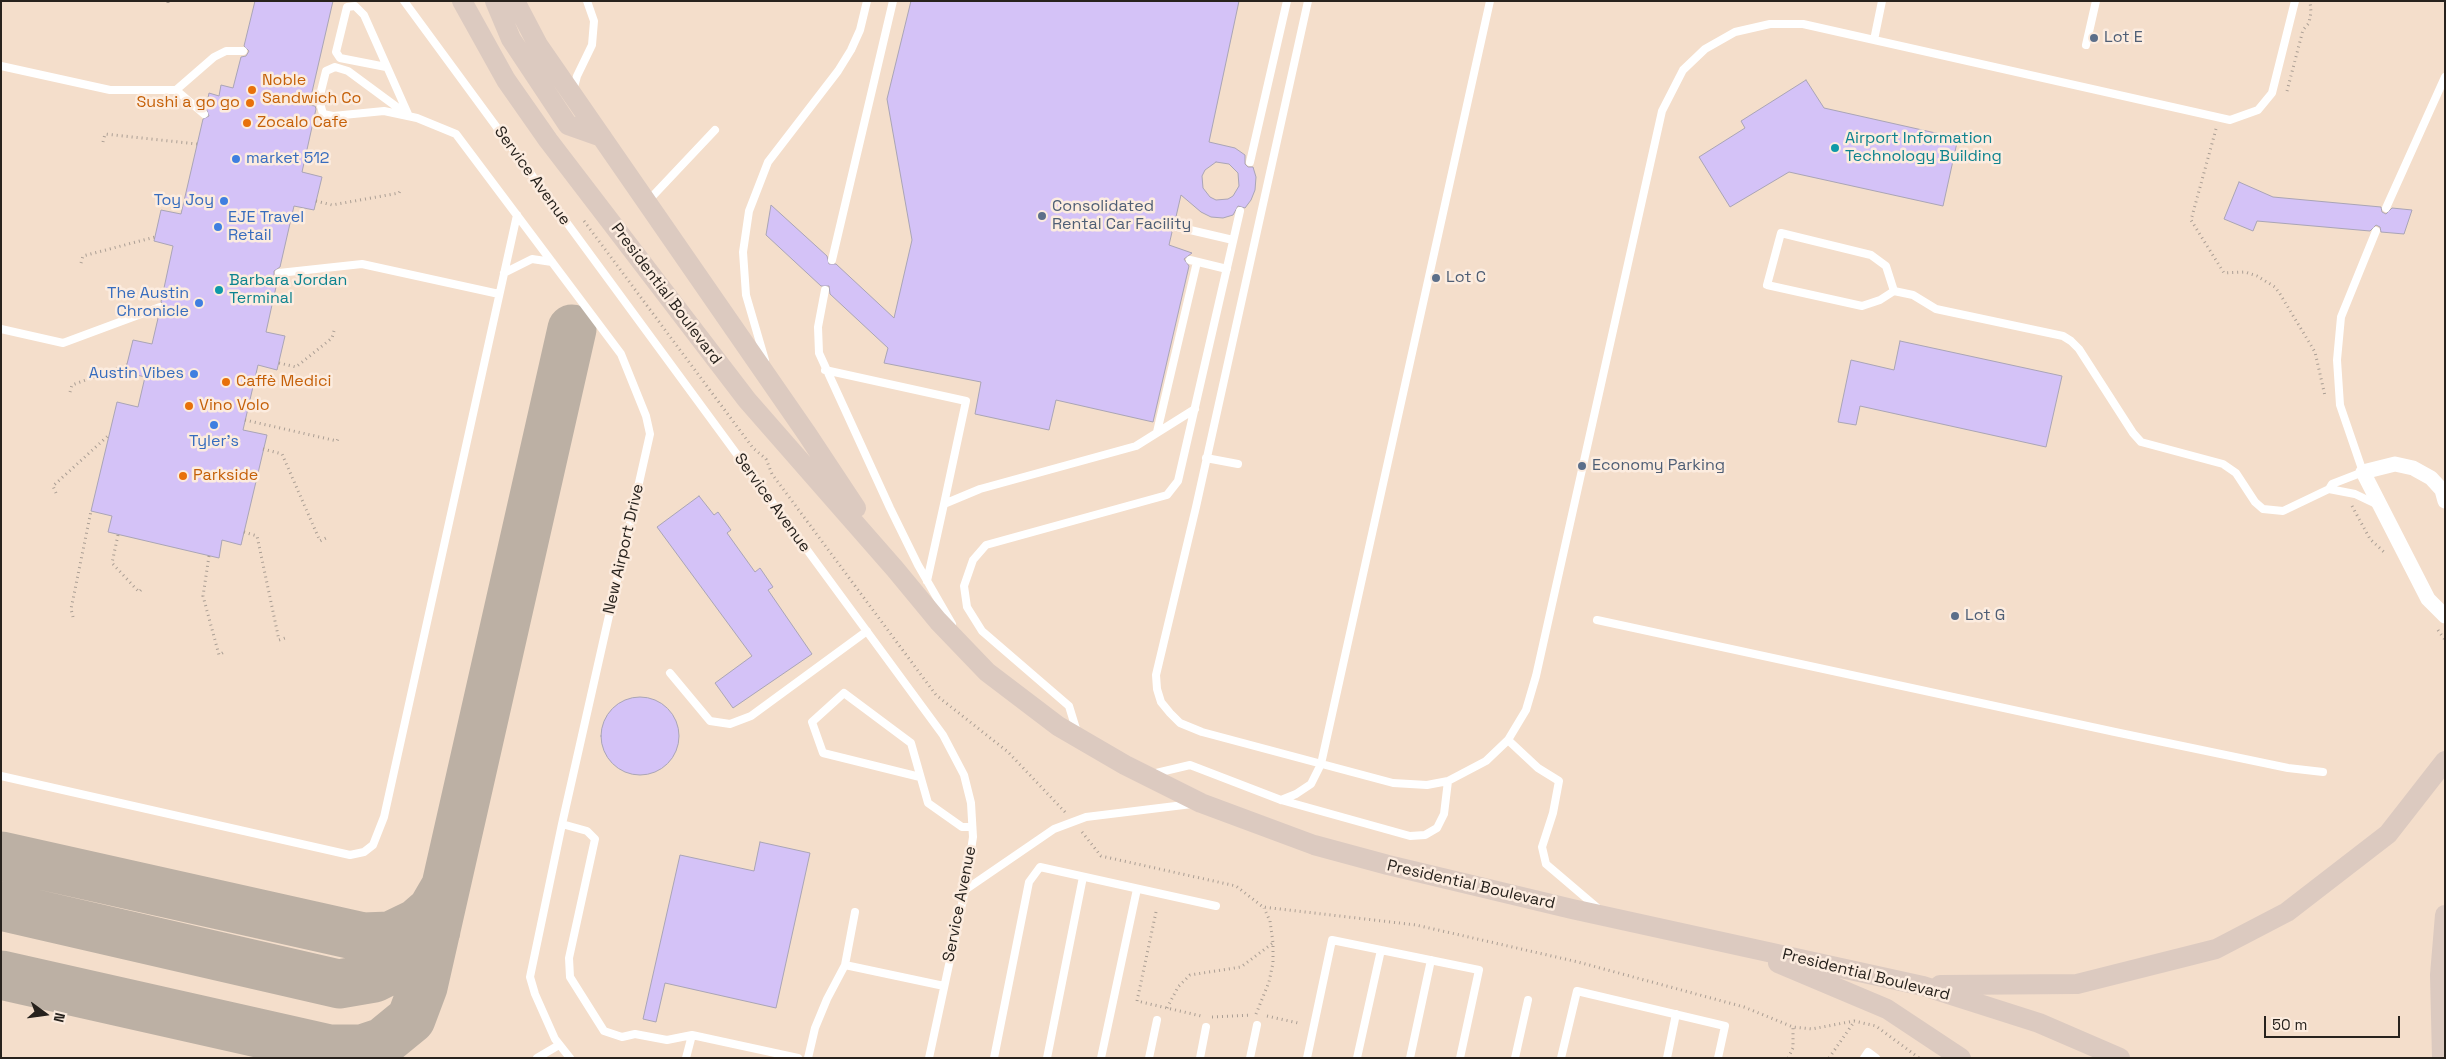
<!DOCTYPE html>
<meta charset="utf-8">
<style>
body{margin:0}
#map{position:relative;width:2446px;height:1059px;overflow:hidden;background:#fcecdf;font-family:"Space Grotesk",sans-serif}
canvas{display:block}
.frame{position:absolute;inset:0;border:2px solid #27221d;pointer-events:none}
.north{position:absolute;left:20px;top:989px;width:50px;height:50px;-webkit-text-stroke:4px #fcecdf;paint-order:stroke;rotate:104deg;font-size:14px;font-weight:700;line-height:20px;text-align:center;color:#27221d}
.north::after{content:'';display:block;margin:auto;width:18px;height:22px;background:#27221d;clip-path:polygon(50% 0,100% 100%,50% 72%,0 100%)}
.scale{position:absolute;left:2264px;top:1016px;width:136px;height:22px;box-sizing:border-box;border:2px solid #27221d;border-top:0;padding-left:6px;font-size:15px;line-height:18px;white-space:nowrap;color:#27221d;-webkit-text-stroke:4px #fcecdf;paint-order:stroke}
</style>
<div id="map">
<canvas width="2446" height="1059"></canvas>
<div class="frame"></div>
<div class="north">N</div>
<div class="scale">50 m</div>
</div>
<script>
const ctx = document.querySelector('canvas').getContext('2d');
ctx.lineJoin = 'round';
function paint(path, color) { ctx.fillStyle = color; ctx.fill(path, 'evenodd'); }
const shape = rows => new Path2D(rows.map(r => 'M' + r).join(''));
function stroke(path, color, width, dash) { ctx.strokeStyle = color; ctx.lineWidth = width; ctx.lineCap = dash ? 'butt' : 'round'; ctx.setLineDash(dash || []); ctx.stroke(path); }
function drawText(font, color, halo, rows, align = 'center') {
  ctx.font = font + ' "Space Grotesk",sans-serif'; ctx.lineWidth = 5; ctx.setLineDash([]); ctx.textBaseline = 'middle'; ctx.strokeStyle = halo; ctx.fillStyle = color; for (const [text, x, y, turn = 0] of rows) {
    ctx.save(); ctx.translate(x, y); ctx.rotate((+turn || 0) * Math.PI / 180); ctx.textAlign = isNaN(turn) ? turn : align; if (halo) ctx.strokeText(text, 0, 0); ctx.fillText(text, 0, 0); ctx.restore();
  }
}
paint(shape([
 [1,1,2445,1,2445,1058,1,1058]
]), '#f4decb');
stroke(shape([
 [1,856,363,937,390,936,417,923,432,910,446,886],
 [1,906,339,984,374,978,394,968,436,931],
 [1,975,329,1049,362,1049,383,1042,411,1019,423,987,572,329]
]), '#bcb0a4', 49);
const building = shape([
 [255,1,333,1,309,105,315,106,316,109,302,172,322,177,314,210,294,206,280,267,274,271,274,276,278,278,266,332,285,336,277,370,258,365,243,430,267,435,241,545,222,540,219,558,108,532,112,516,91,511,117,402,138,407,145,377,125,372,133,340,152,344,159,314,165,308,161,302,173,246,154,241,161,210,181,214,203,119,209,116,206,108,209,93,219,96,221,85,233,88,241,57,246,56,249,51,244,46,255,1],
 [911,1,1239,1,1209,142,1235,148,1245,155,1245,164,1248,167,1253,167,1256,177,1255,190,1251,200,1245,208,1238,206,1233,215,1223,218,1211,217,1201,212,1181,195,1175,221,1168,224,1168,228,1172,232,1169,245,1192,253,1184,259,1189,266,1153,422,1056,400,1049,430,975,414,981,382,884,363,888,348,830,294,829,286,821,286,766,235,771,205,827,256,829,264,836,264,894,318,912,240,887,99,911,1],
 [1216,162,1229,164,1238,173,1239,186,1233,196,1228,199,1216,200,1210,197,1203,188,1202,176,1205,170,1216,162],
 [1806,80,1824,108,1958,138,1943,206,1789,172,1730,207,1699,157,1745,128,1741,121,1806,80],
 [2239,182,2273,197,2381,207,2382,212,2386,214,2392,208,2412,210,2404,234,2381,232,2380,227,2376,225,2370,231,2257,221,2253,231,2224,219,2239,182],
 [1900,341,2062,376,2046,447,1860,406,1856,425,1838,422,1851,360,1894,370,1900,341],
 [699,496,714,515,718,512,731,530,727,533,755,572,760,568,773,587,768,590,812,654,733,708,715,683,752,656,657,527,699,496],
 '601 736a39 39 0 1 1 78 0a39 39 0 1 1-78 0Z',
 [760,842,810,853,776,1008,665,983,656,1022,643,1019,680,855,754,871,760,842]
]);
paint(building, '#d4c2f7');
stroke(building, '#aaa5b6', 1);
stroke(shape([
 [168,3,168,1],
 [2287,91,2303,30,2309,23,2311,12,2310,1],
 [2216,129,2191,220,2224,273,2245,272,2257,276,2275,287,2280,294,2315,352,2325,396],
 [103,142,105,134,197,144],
 [316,201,332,205,399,193,401,189],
 [584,221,753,448,766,459,772,474,936,695,1008,752,1065,812],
 [81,263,83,256,155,237],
 [279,363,296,367,332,338,334,331],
 [70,392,72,385,127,365],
 [245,420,337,441,339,436],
 [263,449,282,454,320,541,326,538],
 [56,493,53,486,110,434],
 [2352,506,2370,539,2385,553],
 [244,532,257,536,279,640,288,637],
 [118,535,112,563,139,592,143,588],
 [209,556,203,596,219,655,226,651],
 [73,617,71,609,91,511],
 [2438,630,2445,640],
 [1082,832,1101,856,1236,886,1263,907,1416,925,1578,962,1744,1007,1793,1027,1812,1029,1854,1021,1876,1026,1919,1058],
 [1156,912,1137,1001,1201,1016],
 [1167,1008,1178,987,1190,975,1241,967,1273,943],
 [1256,1014,1269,982,1273,963,1273,943,1270,921,1264,908],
 [1267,1016,1298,1023],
 [1212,1017,1251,1015],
 [1788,1058,1793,1048,1793,1027],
 [1829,1058,1854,1022]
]), '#aa9e94', 3, [1, 4]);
stroke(shape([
 [404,1,943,735,964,775,971,803,973,837,965,890,929,1058],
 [1308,1,1196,507,1156,675,1157,689,1161,702,1170,713,1180,723,1202,732,1393,783,1427,785,1448,781,1486,761,1508,740,1526,710,1536,676,1662,111,1683,70,1705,49,1735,32,1770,24,1803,24,2230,120,2258,110,2272,93,2295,1],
 [1874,40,1882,1],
 [2086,45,2096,1],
 [1,66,110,90,176,90,214,57,226,51,243,51],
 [386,67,340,58,336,52,347,7,355,6,364,15,408,114],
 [176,90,204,114],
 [573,91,577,76,592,45,594,21,587,1],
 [409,116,348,71,335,67,326,71,319,99,323,114,333,116,384,111,417,118,456,134,621,354,646,416,650,434,562,824,530,977,535,994,555,1039,570,1058],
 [1250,162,1287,1],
 [648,201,715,130],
 [2386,208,2445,77],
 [1173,226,1233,240],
 [832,260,893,1],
 [1190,260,1227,269],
 [279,273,362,264,499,294],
 [504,273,532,259,552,262],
 [825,290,818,327,819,353,890,508,918,565,952,624],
 [1894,291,1886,266,1871,255,1781,233,1767,285,1862,306,1880,300,1894,291,1913,295,1936,309,2063,336,2071,341,2079,349,2133,433,2141,442,2223,464,2236,473,2255,502,2263,509,2283,511,2329,489,2332,484,2363,472,2340,405,2337,360,2341,317,2376,231],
 [1,329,63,343,160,307],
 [765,360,746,295,743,252,749,211,768,162,838,71,851,50,860,30,867,1],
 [825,370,966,401,944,504],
 [1157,432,1197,262],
 [1206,458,1238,464],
 [2329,489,2355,494,2376,504],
 [927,581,944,504,980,489,1136,446,1195,409],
 [1597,620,2115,732,2288,768,2323,772],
 [670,673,710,721,730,724,751,716,867,631],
 [1077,732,1069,706,982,631,967,607,964,586,973,560,986,545,1167,495,1178,481,1240,211],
 [1508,740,1538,768,1559,781,1553,813,1542,847,1546,864,1600,910],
 [1152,774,1190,765,1281,800,1410,836,1425,835,1437,828,1444,814,1448,781],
 [1,776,350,855,364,852,373,845,384,817,517,215],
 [920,777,823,753,812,722,844,693,911,743,928,803,962,827,972,827],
 [1281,800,1296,794,1311,784,1321,764,1490,1],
 [562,824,587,831,595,839,569,958,570,977,604,1031,622,1037,635,1034,667,1040,692,1035,686,1058],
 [965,890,1054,829,1086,817,1192,804],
 [845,965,944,986],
 [692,1035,798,1058],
 [537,1058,559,1045],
 [808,1058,815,1028,827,999,845,965,855,912],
 [994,1058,1029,882,1040,867,1216,906],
 [1047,1058,1083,877],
 [1101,1058,1137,889],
 [1149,1058,1157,1020],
 [1200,1058,1206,1027],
 [1250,1058,1257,1025],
 [1307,1058,1332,940,1479,970,1460,1058],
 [1357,1058,1381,950],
 [1410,1058,1431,960],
 [1515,1058,1528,1000],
 [1561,1058,1577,991,1725,1026,1718,1058],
 [1667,1058,1676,1014],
 [1864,1058,1868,1052,1876,1058]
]), '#fff', 8);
stroke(shape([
 [2445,501,2442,490,2431,478,2413,468,2395,464,2363,472,2428,599,2445,616]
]), '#fff', 15);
stroke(shape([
 [462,1,506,80,548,140,747,400,895,569,938,621,987,672,1058,726,1125,765,1201,803,1314,845,1388,865,1572,909,1923,986,2039,1023,2120,1058],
 [495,1,511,39,568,125,602,137],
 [515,1,538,45,807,434,856,508],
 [1778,963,1887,1009,1961,1058],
 [1940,985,2077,984,2216,949,2287,912,2388,834,2445,761],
 [2442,1058,2440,975,2445,915]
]), '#dccac0', 20);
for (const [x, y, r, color] of [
 [2094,38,5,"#5c6f8a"],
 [252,90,5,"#e8710a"],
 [250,103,5,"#e8710a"],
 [247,123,5,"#e8710a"],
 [1835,148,5,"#0f9aa8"],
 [236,159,5,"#3f7fe0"],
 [224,201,5,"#3f7fe0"],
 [1042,216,5,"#5c6f8a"],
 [218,227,5,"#3f7fe0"],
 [1436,278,5,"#5c6f8a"],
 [219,290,5,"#0f9aa8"],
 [199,303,5,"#3f7fe0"],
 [194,374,5,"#3f7fe0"],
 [226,382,5,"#e8710a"],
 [189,406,5,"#e8710a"],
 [214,425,5,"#3f7fe0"],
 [1582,466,5,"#5c6f8a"],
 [183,476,5,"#e8710a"],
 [1955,616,5,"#5c6f8a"]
]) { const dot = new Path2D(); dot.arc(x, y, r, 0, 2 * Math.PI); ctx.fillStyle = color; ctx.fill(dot); stroke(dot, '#fcecdf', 2); }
drawText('16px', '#4e5e75', '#fcecdf', [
 ["Lot E",2104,38],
 ["Consolidated",1052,207],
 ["Rental Car Facility",1052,225],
 ["Lot C",1446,278],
 ["Economy Parking",1592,466],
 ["Lot G",1965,616]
], 'left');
drawText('16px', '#c56008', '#fcecdf', [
 ["Noble",262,81],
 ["Sandwich Co",262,99],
 ["Sushi a go go",240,103,"right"],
 ["Zocalo Cafe",257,123],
 ["Caffè Medici",236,382],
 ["Vino Volo",199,406],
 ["Parkside",193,476]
], 'left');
drawText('16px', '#0d838f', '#fcecdf', [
 ["Airport Information",1845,139],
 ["Technology Building",1845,157],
 ["Barbara Jordan",229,281],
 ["Terminal",229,299]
], 'left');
drawText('16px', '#366cbe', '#fcecdf', [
 ["market 512",246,159,"left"],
 ["Toy Joy",214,201],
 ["EJE Travel",228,218,"left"],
 ["Retail",228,236,"left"],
 ["The Austin",189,294],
 ["Chronicle",189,312],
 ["Austin Vibes",184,374],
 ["Tyler's",214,442,"center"]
], 'right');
drawText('16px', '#27221d', '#fcecdf', [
 ["Service Avenue",532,176,54],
 ["Presidential Boulevard",666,294,53],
 ["Service Avenue",772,503,54],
 ["New Airport Drive",624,549,-77],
 ["Presidential Boulevard",1471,885,13],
 ["Service Avenue",960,904,-79],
 ["Presidential Boulevard",1866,975,14]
]);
</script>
